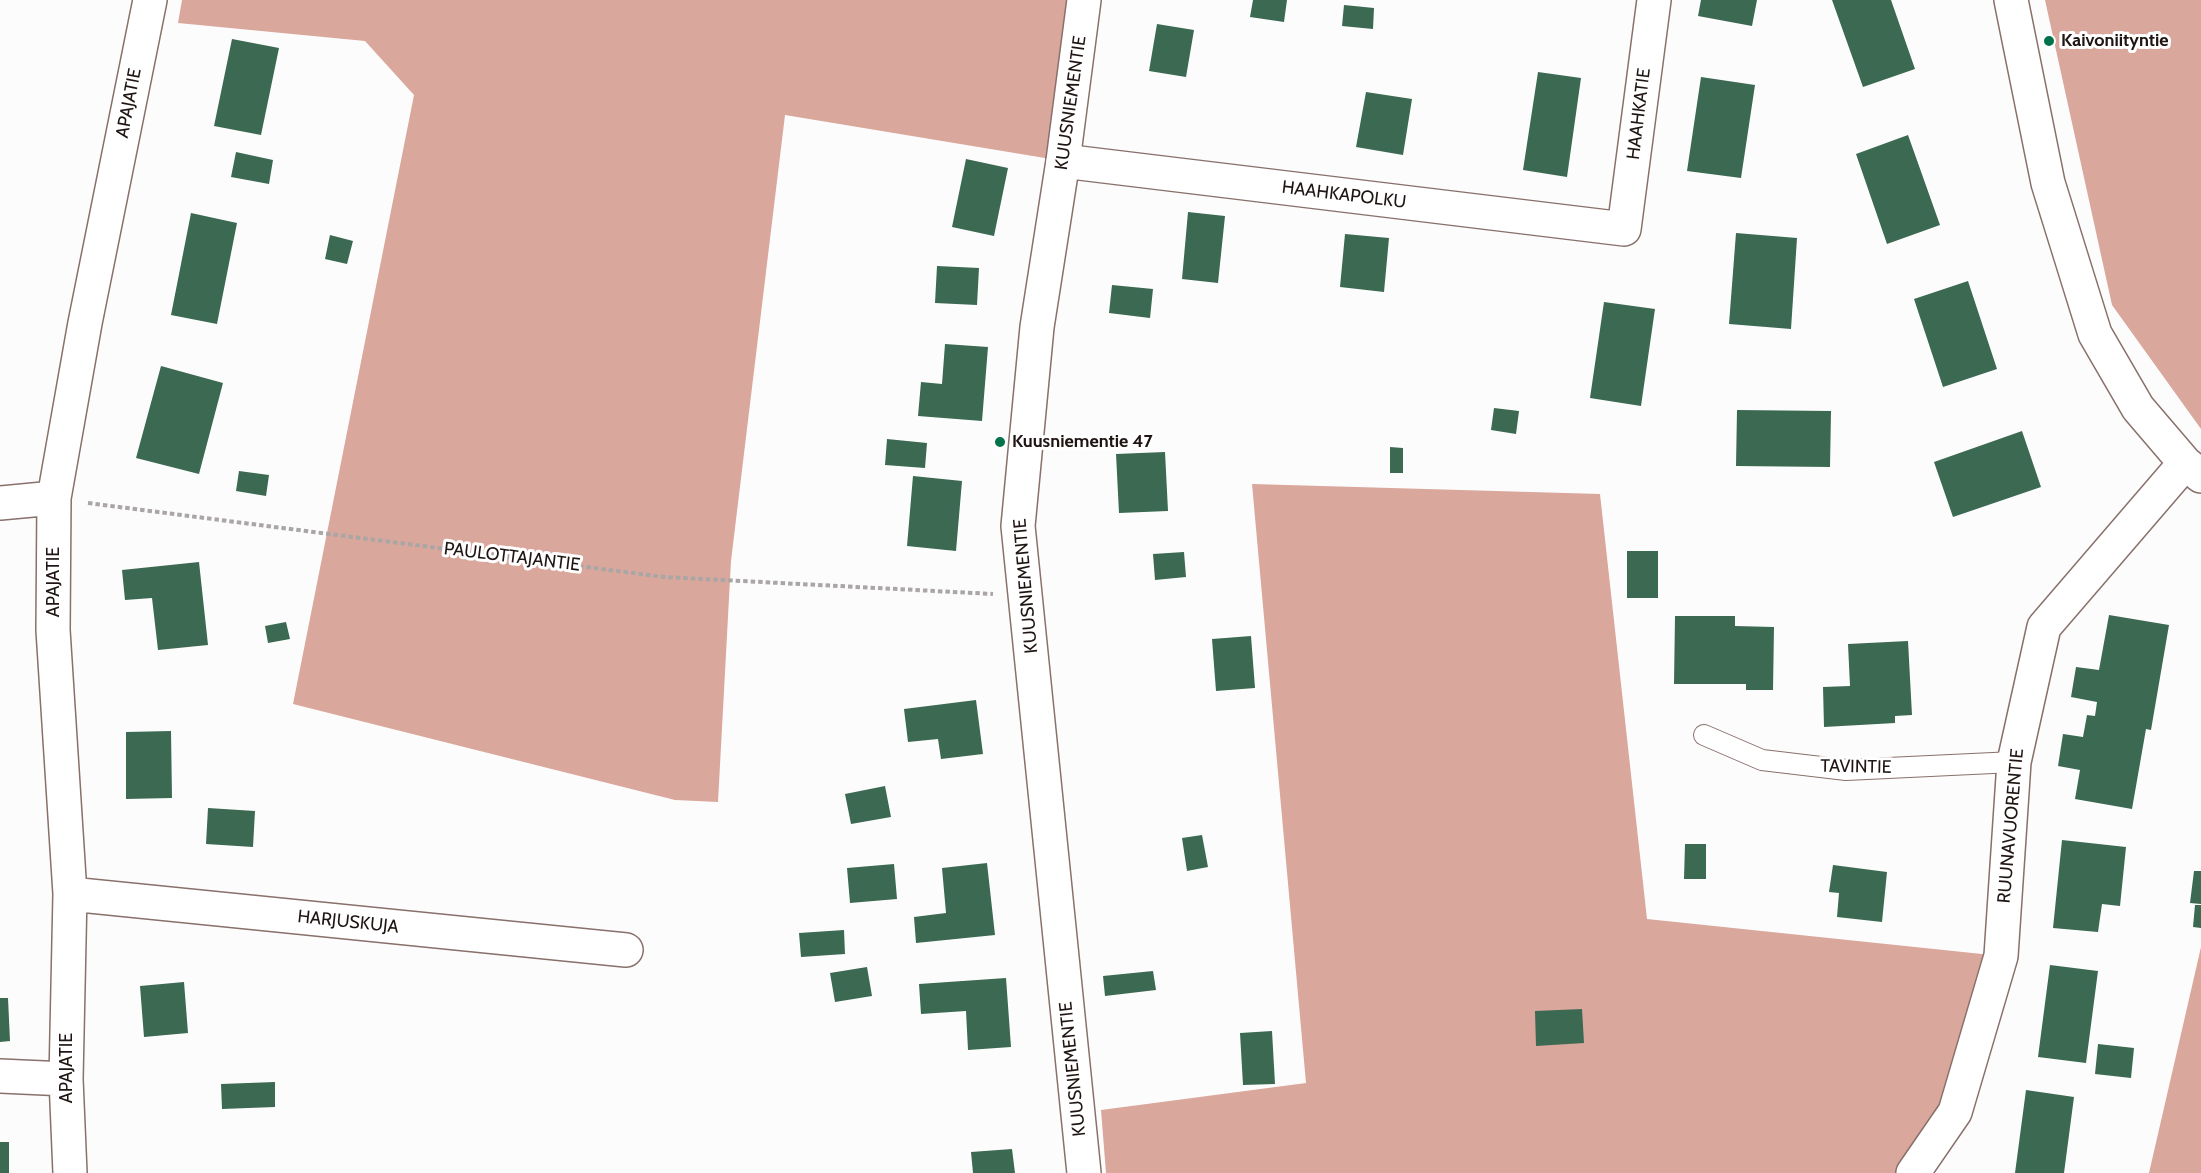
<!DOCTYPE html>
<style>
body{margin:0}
canvas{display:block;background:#fcfcfc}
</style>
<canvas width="2201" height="1173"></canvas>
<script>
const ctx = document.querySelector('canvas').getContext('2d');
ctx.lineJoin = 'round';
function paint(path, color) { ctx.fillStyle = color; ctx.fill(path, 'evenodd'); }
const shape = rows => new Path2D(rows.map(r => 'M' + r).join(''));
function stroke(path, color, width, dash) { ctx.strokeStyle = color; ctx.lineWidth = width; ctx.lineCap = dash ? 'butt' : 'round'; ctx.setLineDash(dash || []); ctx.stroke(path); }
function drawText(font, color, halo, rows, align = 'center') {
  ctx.font = font + ' Cabin,sans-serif'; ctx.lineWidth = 6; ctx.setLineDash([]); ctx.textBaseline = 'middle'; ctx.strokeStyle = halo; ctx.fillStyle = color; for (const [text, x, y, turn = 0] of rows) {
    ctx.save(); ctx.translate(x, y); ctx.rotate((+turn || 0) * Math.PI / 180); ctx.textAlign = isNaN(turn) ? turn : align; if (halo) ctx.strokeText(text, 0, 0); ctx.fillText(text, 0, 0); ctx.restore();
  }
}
paint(shape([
 [182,0,1084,0,1063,161,785,115,731,561,718,802,675,800,293,704,414,95,365,41,178,23],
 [2045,0,2201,0,2201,429,2112,305],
 [1252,484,1600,494,1647,919,2001,956,1913,1173,1106,1173,1101,1110,1306,1083],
 [2201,947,2201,1173,2149,1173]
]), '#daa79c');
paint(shape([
 [1253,0,1287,0,1284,22,1250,17],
 [1701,0,1757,0,1752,26,1698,16],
 [1832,0,1891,0,1915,69,1863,87],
 [1344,5,1374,8,1373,29,1342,26],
 [1157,24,1194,30,1186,77,1149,71],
 [232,39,279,48,261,135,214,126],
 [1538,72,1581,78,1567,177,1523,170],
 [1701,77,1755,85,1741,178,1687,171],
 [1366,92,1412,99,1403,155,1356,147],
 [1908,135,1940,225,1887,244,1856,154],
 [236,152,273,160,269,184,231,177],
 [966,159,1008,168,994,236,952,227],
 [1188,212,1225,216,1218,283,1182,279],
 [191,213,237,223,217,324,171,315],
 [1736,233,1797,238,1791,329,1729,324],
 [1345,234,1389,238,1384,292,1340,287],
 [330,235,353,241,347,264,325,259],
 [937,266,979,268,977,305,935,303],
 [1968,281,1997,369,1943,387,1914,299],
 [1112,285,1153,289,1150,318,1109,313],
 [1604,302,1655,309,1641,406,1590,398],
 [945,344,988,347,982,421,918,416,921,382,942,384],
 [161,366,223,383,199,474,136,458],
 [1494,408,1519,411,1516,434,1491,430],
 [1737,410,1831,411,1830,467,1736,466],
 [2022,431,2041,487,1953,517,1934,462],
 [887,439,927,443,925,468,885,465],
 [1390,447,1403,448,1403,473,1390,473],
 [1165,452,1168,511,1119,513,1116,454],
 [239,471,269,475,266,496,236,491],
 [913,476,962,481,956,551,907,546],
 [1627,551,1658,551,1658,598,1627,598],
 [1184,552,1186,577,1155,580,1153,554],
 [199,562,208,645,158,650,152,598,125,600,122,570],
 [2109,615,2169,625,2151,730,2146,729,2132,809,2075,799,2080,770,2058,766,2063,734,2083,737,2087,715,2095,716,2097,702,2071,697,2076,667,2099,670],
 [1675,616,1735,616,1735,626,1774,627,1773,690,1746,690,1746,684,1674,684],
 [286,622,290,639,268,643,265,626],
 [1251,636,1255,688,1216,691,1212,639],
 [1908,641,1912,715,1895,716,1895,723,1824,727,1823,687,1850,686,1848,644],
 [976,700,983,754,941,759,938,739,908,742,904,709],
 [171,731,172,798,126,799,126,732],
 [885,786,891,817,851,824,845,794],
 [208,808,255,811,253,847,206,844],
 [1202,835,1208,867,1187,871,1182,838],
 [2062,840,2126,847,2120,906,2102,904,2098,932,2053,928],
 [1685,844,1706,844,1706,879,1684,879],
 [987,863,995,935,916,943,914,917,946,913,942,868],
 [894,864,897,899,850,903,847,868],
 [1833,865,1887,872,1882,922,1837,917,1839,893,1829,892],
 [2194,871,2201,871,2201,904,2190,903],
 [2195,905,2201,905,2201,928,2193,927],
 [844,930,845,954,801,957,799,933],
 [2050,965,2098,971,2086,1063,2038,1057],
 [867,967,872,996,835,1002,830,973],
 [1153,971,1156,990,1105,996,1103,976],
 [1006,978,1011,1047,968,1050,966,1011,921,1014,919,984],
 [184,982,188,1033,144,1037,140,986],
 [0,998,8,998,10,1041,0,1042],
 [1582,1009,1584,1043,1536,1046,1535,1011],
 [1272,1031,1275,1084,1243,1085,1240,1033],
 [2098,1044,2134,1048,2131,1078,2095,1074],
 [275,1082,275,1107,222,1109,221,1084],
 [2026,1090,2074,1097,2064,1173,2015,1173],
 [0,1142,9,1142,9,1173,0,1173],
 [1012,1149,1015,1173,973,1173,971,1152]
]), '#3c6952');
const service = shape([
 [1704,735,1762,760,1846,770,2014,762]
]);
const minor = shape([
 [2011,0,2048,183,2095,334,2138,408,2185,463,2201,476],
 [1063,161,1624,229,1654,0],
 [0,503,54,498],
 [70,894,626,950],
 [0,1076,66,1079],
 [70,1173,66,1079,70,894,53,630,54,498,85,323,150,0],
 [1913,1173,1955,1112,2001,956,2014,762,2044,627,2185,463]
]);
const tertiary = shape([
 [1084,1173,1018,526,1037,327,1063,161,1084,0]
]);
stroke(service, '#88706b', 22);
stroke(minor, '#88706b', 36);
stroke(tertiary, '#88706b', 36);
stroke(shape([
 [88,503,664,577,993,594]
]), '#a9a6a5', 4, [4.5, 3]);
stroke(service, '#fff', 20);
stroke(minor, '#fff', 33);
stroke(tertiary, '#fff', 33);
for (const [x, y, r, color] of [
 [2049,41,6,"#02724b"],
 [1000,442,6,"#02724b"]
]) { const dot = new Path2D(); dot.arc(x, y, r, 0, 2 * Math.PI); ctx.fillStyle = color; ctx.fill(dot); stroke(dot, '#fff', 2); }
drawText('bold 18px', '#1f1614', '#fff', [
 ["Kaivoniityntie",2061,41],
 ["Kuusniementie 47",1012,442]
], 'left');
drawText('18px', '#1f1614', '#fff', [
 ["APAJATIE",129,103,-79],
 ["KUUSNIEMENTIE",1071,103,-82],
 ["HAAHKATIE",1639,114,-83],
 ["HAAHKAPOLKU",1344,195,7],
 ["PAULOTTAJANTIE",512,557,7],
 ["APAJATIE",54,582,-90],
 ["KUUSNIEMENTIE",1026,586,-95],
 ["TAVINTIE",1856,767,1],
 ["RUUNAVUORENTIE",2011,826,-85],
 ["HARJUSKUJA",348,922,6],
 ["APAJATIE",67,1068,-90],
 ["KUUSNIEMENTIE",1073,1069,-96]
]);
</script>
